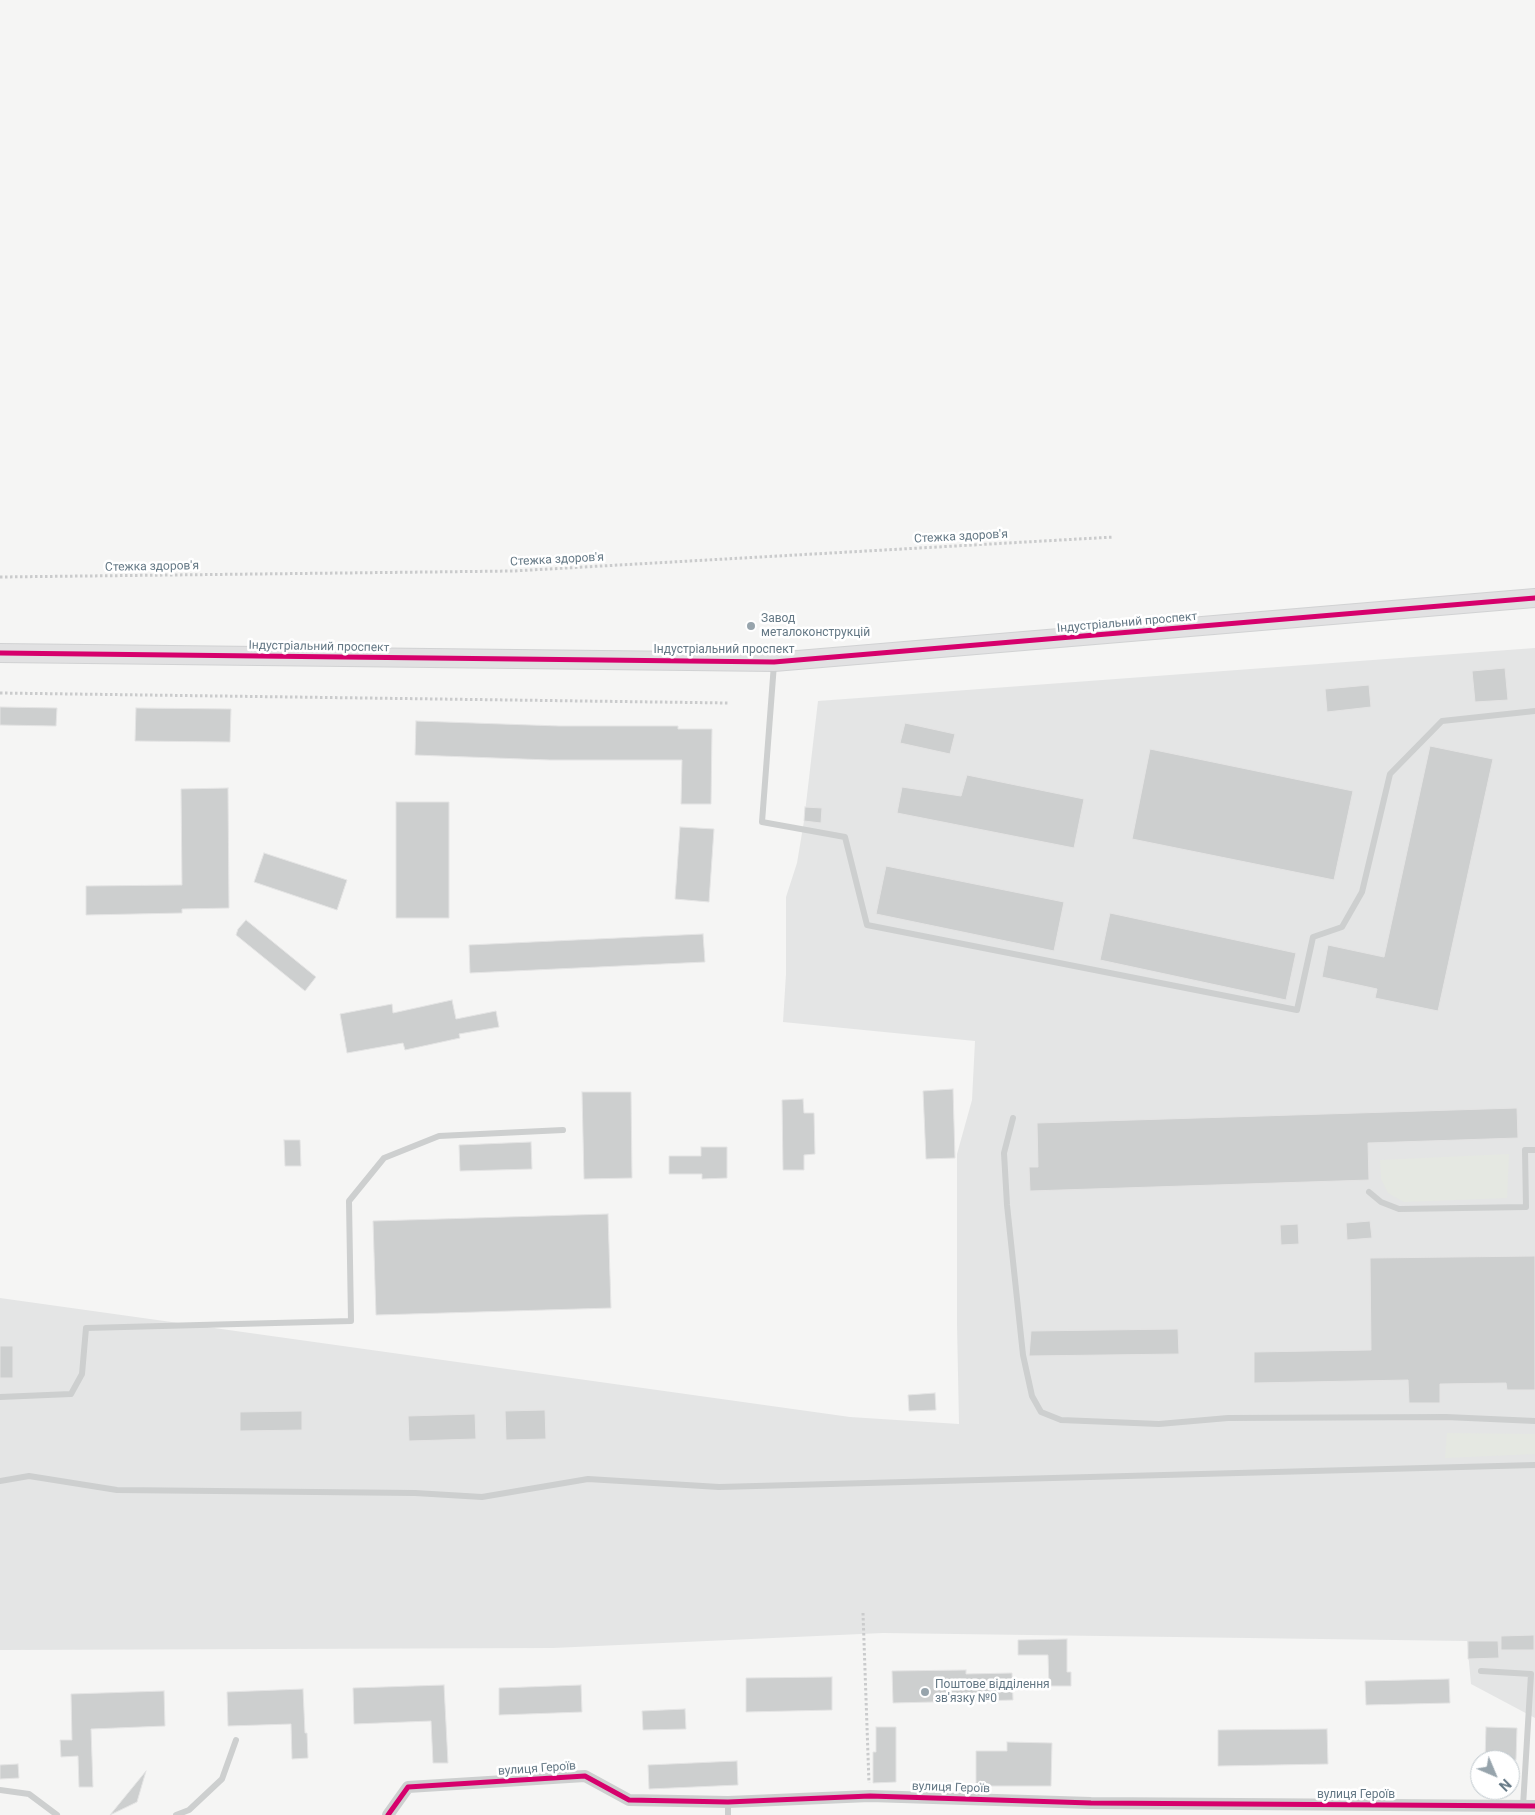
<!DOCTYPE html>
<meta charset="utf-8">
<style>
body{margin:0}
#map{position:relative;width:1535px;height:1815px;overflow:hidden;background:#f5f5f4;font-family:Roboto,sans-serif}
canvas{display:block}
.north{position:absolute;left:1470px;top:1750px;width:50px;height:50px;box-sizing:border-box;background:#fff;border:1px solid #c1c9ce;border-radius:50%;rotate:135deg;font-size:14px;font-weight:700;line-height:20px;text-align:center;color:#647885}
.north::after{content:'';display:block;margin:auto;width:18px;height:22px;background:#97a4ac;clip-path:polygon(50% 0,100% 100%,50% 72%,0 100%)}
</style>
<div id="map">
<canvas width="1535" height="1815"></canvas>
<div class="north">N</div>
</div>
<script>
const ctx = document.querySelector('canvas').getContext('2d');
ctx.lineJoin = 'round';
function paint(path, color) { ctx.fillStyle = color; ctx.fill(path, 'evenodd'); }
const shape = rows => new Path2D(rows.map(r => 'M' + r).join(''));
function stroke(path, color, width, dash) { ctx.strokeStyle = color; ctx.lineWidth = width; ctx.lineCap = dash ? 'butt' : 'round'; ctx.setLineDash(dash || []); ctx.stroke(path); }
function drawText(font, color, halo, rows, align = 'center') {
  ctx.font = font + ' Roboto,sans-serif'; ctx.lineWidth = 5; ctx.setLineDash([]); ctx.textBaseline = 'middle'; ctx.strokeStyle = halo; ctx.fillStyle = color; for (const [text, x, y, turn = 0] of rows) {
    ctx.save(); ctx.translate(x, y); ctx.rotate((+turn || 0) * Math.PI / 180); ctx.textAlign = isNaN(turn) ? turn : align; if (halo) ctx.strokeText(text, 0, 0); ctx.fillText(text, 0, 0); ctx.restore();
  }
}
paint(shape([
 [1535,648,1535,1718,1471,1684,1467,1641,883,1633,553,1648,0,1650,0,1298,850,1417,959,1424,957,1324,957,1154,972,1100,975,1041,783,1022,786,974,786,897,797,863,804,821,818,701]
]), '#e4e5e5');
paint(shape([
 [1509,1154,1507,1198,1404,1202,1388,1193,1381,1179,1380,1160],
 [1447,1433,1535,1434,1535,1454,1445,1458]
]), '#e5e8e2');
const building = shape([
 [1505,668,1508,700,1475,702,1472,671,1505,668],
 [1369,685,1371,707,1327,712,1325,689,1369,685],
 [0,707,57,708,56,726,0,725,0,707],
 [136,708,231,709,230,742,135,741,136,708],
 [416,721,559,726,678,726,678,729,712,729,711,804,681,804,682,760,550,760,415,755,416,721],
 [905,723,955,734,950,754,900,743,905,723],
 [1430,746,1493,759,1438,1011,1375,998,1377,989,1322,977,1328,945,1384,957,1430,746],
 [1150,749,1353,791,1334,880,1132,839,1150,749],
 [967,775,1084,799,1074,848,897,813,902,787,961,796,967,775],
 [228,788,229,908,182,909,182,913,86,915,86,886,182,885,181,789,228,788],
 [396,802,449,802,449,918,396,918,396,802],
 [805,807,822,808,821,823,804,821,805,807],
 [680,827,714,829,709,902,675,899,680,827],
 [264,853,347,880,337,910,254,882,264,853],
 [886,866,1064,902,1054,951,876,914,886,866],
 [1110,913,1296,953,1286,1000,1100,960,1110,913],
 [246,920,316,977,305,991,236,935,238,929,246,920],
 [703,934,705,962,470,973,469,945,703,934],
 [452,1000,456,1019,496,1011,499,1027,459,1034,460,1038,405,1050,403,1043,347,1053,340,1014,392,1004,393,1013,452,1000],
 [953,1089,955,1158,926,1159,923,1091,953,1089],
 [582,1092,631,1092,632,1178,584,1179,582,1092],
 [803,1099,804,1113,814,1113,815,1154,804,1155,804,1170,783,1170,782,1100,803,1099],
 [1517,1108,1518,1138,1368,1143,1369,1180,1030,1191,1029,1167,1038,1167,1037,1123,1517,1108],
 [284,1140,300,1140,301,1166,285,1166,284,1140],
 [531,1142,532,1169,460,1171,459,1145,531,1142],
 [701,1147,727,1147,727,1178,702,1179,702,1174,669,1174,669,1156,701,1156,701,1147],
 [608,1214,611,1308,376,1315,373,1221,608,1214],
 [1370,1221,1372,1238,1347,1240,1346,1223,1370,1221],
 [1298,1224,1299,1244,1281,1245,1280,1225,1298,1224],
 [1535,1256,1535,1390,1507,1390,1506,1383,1440,1384,1440,1403,1409,1403,1408,1380,1254,1383,1254,1352,1371,1350,1370,1258,1535,1256],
 [1178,1329,1179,1354,1029,1356,1031,1331,1178,1329],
 [0,1346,13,1346,13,1378,0,1378,0,1346],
 [935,1393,936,1410,909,1411,908,1395,935,1393],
 [545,1410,546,1439,506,1440,505,1411,545,1410],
 [302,1411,302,1430,240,1431,240,1412,302,1411],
 [475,1414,476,1439,409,1441,408,1416,475,1414],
 [1534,1635,1534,1650,1501,1650,1501,1636,1534,1635],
 [1067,1639,1067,1672,1071,1672,1071,1686,1049,1686,1048,1655,1018,1655,1018,1640,1067,1639],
 [1468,1641,1498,1641,1499,1658,1468,1659,1468,1641],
 [966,1670,966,1674,1012,1673,1013,1700,893,1703,892,1671,966,1670],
 [832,1677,832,1710,746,1712,746,1678,832,1677],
 [1449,1679,1450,1703,1366,1705,1365,1681,1449,1679],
 [444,1685,448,1763,433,1763,431,1721,354,1724,353,1688,444,1685],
 [581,1685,582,1712,499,1715,499,1688,581,1685],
 [303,1689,305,1733,307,1733,308,1758,292,1759,291,1724,228,1726,227,1692,303,1689],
 [164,1691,165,1726,91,1729,93,1787,79,1787,78,1756,61,1757,60,1740,72,1740,71,1694,164,1691],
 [685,1709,686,1729,643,1730,642,1711,685,1709],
 [876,1727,896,1727,896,1782,873,1783,873,1752,876,1752,876,1727],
 [1486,1727,1517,1728,1516,1760,1485,1760,1486,1727],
 [1327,1729,1328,1764,1218,1766,1218,1730,1327,1729],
 [1007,1742,1052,1743,1051,1786,976,1786,976,1751,1007,1751,1007,1742],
 [737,1761,738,1785,649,1789,648,1765,737,1761],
 [18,1764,19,1778,0,1779,0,1765,18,1764],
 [146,1771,137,1802,110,1815,146,1771]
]);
paint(building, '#cdcfcf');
stroke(building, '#e4e4e4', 1);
const secondary = shape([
 [0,653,774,662,1535,598]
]);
stroke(secondary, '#d1d2d3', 20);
stroke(shape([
 [0,577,513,571,1114,537],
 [0,693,729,703],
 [863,1613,869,1783]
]), '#cacbcc', 3, [2.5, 2.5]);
stroke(shape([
 [774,664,762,822,845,837,867,925,1297,1010,1313,937,1342,927,1362,892,1390,774,1442,721,1535,711],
 [1013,1118,1004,1153,1007,1205,1023,1355,1032,1396,1041,1412,1061,1420,1159,1424,1228,1418,1446,1417,1535,1421],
 [1369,1192,1381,1202,1399,1209,1526,1207,1525,1150,1535,1150],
 [0,1397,71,1394,82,1374,86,1328,351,1321,349,1201,384,1158,439,1136,563,1130],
 [0,1481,29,1476,117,1490,415,1493,482,1497,588,1479,719,1487,1535,1465],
 [1481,1671,1531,1674,1523,1806],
 [0,1790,29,1794,57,1815],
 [176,1815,189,1810,222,1779,236,1740],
 [728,1815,728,1802]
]), '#cdcfcf', 6);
stroke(shape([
 [388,1815,408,1787,585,1776,629,1800,728,1802,870,1796,1091,1803,1535,1806]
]), '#cdcfcf', 12);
stroke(secondary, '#e1e1e2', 18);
stroke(shape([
 [0,653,774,662,1535,598],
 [388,1815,408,1787,585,1776,629,1800,728,1802,870,1796,1091,1803,1535,1806]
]), '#d6006c', 5);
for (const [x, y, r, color] of [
 [751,626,5,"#97a4ac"],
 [925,1692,5,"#97a4ac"]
]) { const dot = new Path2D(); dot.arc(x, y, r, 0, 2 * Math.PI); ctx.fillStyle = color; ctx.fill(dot); stroke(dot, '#fff', 2); }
drawText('12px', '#647885', '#fff', [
 ["Стежка здоров'я",961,537,-3],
 ["Стежка здоров'я",557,560,-3],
 ["Стежка здоров'я",152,567,-1],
 ["Індустріальний проспект",1127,623,-5],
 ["Індустріальний проспект",319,647,1],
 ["Індустріальний проспект",724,650],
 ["вулиця Героїв",537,1769,-4],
 ["вулиця Героїв",951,1788,2],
 ["вулиця Героїв",1356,1795]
]);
drawText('12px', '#647885', '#fff', [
 ["Завод",761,619],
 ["металоконструкцій",761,633],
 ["Поштове відділення",935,1685],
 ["зв'язку №0",935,1699]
], 'left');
</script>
